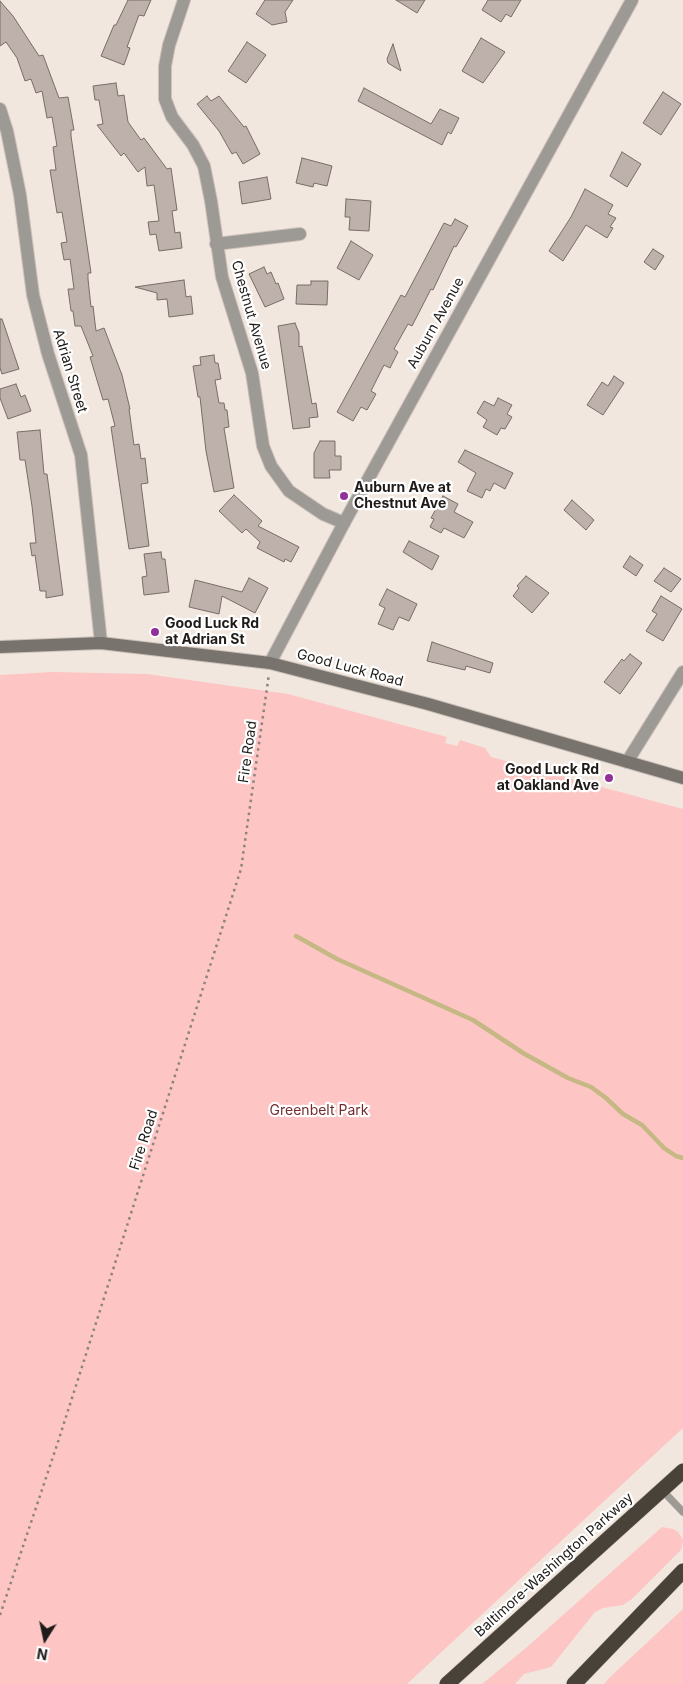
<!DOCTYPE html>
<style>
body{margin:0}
#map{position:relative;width:683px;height:1684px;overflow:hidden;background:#f2e7df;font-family:Inter,sans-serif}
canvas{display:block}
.north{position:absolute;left:20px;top:1614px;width:50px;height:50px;-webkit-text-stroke:4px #fff;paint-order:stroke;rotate:190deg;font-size:14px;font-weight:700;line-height:20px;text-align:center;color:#1f1b18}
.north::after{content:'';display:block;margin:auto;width:18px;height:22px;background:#1f1b18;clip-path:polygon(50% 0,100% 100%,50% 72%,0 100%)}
</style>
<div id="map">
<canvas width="683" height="1684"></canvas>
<div class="north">N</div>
</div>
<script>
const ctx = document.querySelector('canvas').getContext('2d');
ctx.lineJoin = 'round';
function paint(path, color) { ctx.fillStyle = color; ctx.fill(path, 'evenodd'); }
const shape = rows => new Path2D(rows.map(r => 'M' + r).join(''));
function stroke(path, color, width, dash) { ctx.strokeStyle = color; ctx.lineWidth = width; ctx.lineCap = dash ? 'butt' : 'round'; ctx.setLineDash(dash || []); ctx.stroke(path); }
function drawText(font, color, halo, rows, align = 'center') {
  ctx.font = font + ' Inter,sans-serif'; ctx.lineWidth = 4.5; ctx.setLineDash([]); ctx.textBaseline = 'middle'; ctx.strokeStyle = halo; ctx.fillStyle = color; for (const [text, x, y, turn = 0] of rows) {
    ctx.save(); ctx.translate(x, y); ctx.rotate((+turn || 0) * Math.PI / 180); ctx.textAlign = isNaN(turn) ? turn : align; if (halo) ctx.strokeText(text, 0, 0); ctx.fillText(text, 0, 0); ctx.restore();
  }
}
paint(shape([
 [52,672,147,674,288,694,447,737,445,743,457,746,460,740,485,748,491,757,683,809,683,1428,407,1684,0,1684,0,675],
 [662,1527,673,1529,678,1532,683,1540,681,1550,632,1599,623,1605,603,1608,595,1612,551,1667,524,1674,515,1684,482,1684,527,1647],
 [683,1609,683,1684,604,1684,608,1679]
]), '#fdc5c3');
stroke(shape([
 [296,936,337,959,473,1020,523,1053,568,1078,591,1087,606,1098,623,1114,642,1125,664,1148,676,1156,683,1158]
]), '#c5b884', 4.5);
const building = shape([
 [128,0,151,0,144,16,139,15,127,47,130,48,124,65,101,56,114,25,116,25,128,0],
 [265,0,293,0,285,12,287,22,272,25,256,14,265,0],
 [396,0,425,0,417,13,396,0],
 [488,0,521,0,511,17,506,14,501,22,482,10,488,0],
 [0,1,13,16,39,56,43,55,59,98,68,97,74,130,71,130,71,136,91,273,88,273,88,279,91,307,93,306,96,331,104,328,122,375,130,409,129,409,134,445,139,444,141,459,145,458,148,483,141,484,149,546,129,549,111,427,115,426,108,399,103,400,90,357,93,356,81,326,75,326,73,311,71,311,68,289,74,289,70,259,64,260,61,243,67,242,62,212,57,213,50,170,56,170,53,147,57,146,52,117,47,118,42,91,36,93,31,79,25,81,17,58,6,42,0,46,0,1],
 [481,38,505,52,483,83,462,71,481,38],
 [247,42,266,55,246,83,228,71,247,42],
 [393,44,401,71,388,63,387,59,393,44],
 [116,83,118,96,124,95,128,122,141,140,144,138,167,169,171,168,177,210,172,211,175,233,180,232,182,248,159,251,156,234,150,235,148,222,159,221,154,185,147,186,145,167,138,172,124,153,121,156,97,125,103,124,99,100,95,100,93,86,116,83],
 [364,88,431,124,440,109,459,118,451,134,448,132,442,145,358,101,364,88],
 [663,92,681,104,661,135,643,123,663,92],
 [207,96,211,101,219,96,244,127,246,126,260,154,243,164,236,152,232,154,219,131,197,104,207,96],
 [622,152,641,164,627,187,610,176,622,152],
 [302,158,332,166,327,186,314,183,313,187,296,183,302,158],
 [267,177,271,199,242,204,239,182,267,177],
 [585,189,613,205,608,214,616,218,610,227,613,228,607,238,586,225,563,261,549,251,571,217,585,189],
 [346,199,371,201,369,231,349,230,350,217,345,217,346,199],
 [455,219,468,226,456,247,454,246,433,290,431,289,412,326,408,324,394,349,398,352,390,368,384,365,371,391,376,394,367,410,361,407,353,421,337,412,401,295,405,297,444,223,451,226,455,219],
 [351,241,373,255,359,280,337,268,351,241],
 [653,249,664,256,655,270,644,262,653,249],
 [264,267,267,274,271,272,276,284,278,283,284,299,265,307,249,274,264,267],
 [184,280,186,297,191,296,193,314,169,317,167,299,157,300,157,293,135,287,184,280],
 [311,281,328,281,327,305,296,304,297,285,311,285,311,281],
 [0,319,2,319,19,369,2,374,0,368,0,319],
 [295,323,299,333,299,347,302,346,312,404,316,403,318,417,309,418,310,427,293,429,278,326,295,323],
 [214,355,215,363,218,363,221,379,215,380,219,403,224,403,225,410,227,410,229,427,224,428,234,488,214,492,206,451,200,397,198,397,193,366,201,365,200,357,214,355],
 [614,376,624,383,603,415,587,405,602,382,608,386,614,376],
 [16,384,21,397,25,395,31,411,8,419,0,398,0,389,16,384],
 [498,398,512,405,507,414,512,417,505,429,501,428,497,435,483,427,487,420,477,413,484,401,494,406,498,398],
 [40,430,44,474,47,474,63,595,46,598,46,591,40,591,35,555,32,556,30,543,36,543,32,506,25,460,20,460,17,432,40,430],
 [320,441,335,441,335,456,341,456,341,470,329,470,330,478,314,478,314,453,320,441],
 [465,450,513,473,505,489,494,483,490,491,486,489,482,498,467,491,476,473,458,462,465,450],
 [234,495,262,521,258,526,299,547,291,562,285,559,284,562,257,548,260,542,246,529,242,533,219,511,234,495],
 [443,496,458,504,454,512,473,522,464,538,444,528,441,533,430,527,434,519,431,518,443,496],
 [572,500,594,520,586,530,564,510,572,500],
 [409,541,439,556,432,570,403,552,409,541],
 [161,552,162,559,165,559,169,592,144,595,142,577,147,576,144,554,161,552],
 [630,556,643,565,636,576,623,567,630,556],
 [664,568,681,579,671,592,654,581,664,568],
 [526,576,549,593,532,613,513,596,519,588,517,586,526,576],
 [249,578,268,588,255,613,222,596,219,614,189,607,195,580,242,592,249,578],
 [387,589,417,604,409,621,399,617,393,630,378,624,385,608,379,605,387,589],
 [661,596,682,609,663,641,646,631,657,614,652,611,661,596],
 [432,642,493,663,490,673,466,666,465,670,427,661,432,642],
 [630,654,642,663,620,694,604,682,622,659,624,661,630,654]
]);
paint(building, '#beb1ac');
stroke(building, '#786c67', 1);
const service = shape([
 [662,1490,683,1512]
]);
const minor = shape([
 [184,0,169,45,165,66,165,99,172,117,193,145,204,166,211,201,222,277,252,373,263,446,271,466,289,491,323,514,344,523],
 [0,109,7,131,20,195,33,295,48,354,81,455,101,643],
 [216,244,300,234],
 [627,762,683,672]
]);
const tertiary = shape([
 [270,663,344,523,632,0]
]);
const secondary = shape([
 [0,647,101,643,270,663,428,704,683,778]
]);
const motorway = shape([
 [447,1684,683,1471],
 [574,1684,683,1571]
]);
stroke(service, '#ccc2bb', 8);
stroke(minor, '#ccc2bb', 14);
stroke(tertiary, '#ccc2bb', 14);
stroke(secondary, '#ccc2bb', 14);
stroke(motorway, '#ccc2bb', 16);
stroke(shape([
 [0,1615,57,1445,241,869,269,674]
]), '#8c847f', 2.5, [2.5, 4]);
stroke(service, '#9d9995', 7);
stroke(minor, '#9d9995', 12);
stroke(tertiary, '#9d9995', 12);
stroke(secondary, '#78736d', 12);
stroke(motorway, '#484239', 15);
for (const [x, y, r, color] of [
 [344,496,5,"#913098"],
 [155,632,5,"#913098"],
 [609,778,5,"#913098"]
]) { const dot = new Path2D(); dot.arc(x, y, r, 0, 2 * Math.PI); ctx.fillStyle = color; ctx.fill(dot); stroke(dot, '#fff', 2); }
drawText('14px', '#1f1b18', '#fff', [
 ["Chestnut Avenue",251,315,74],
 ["Auburn Avenue",436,323,-61],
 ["Adrian Street",70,371,73],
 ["Good Luck Road",350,668,15],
 ["Fire Road",248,752,-82],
 ["Fire Road",144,1140,-72],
 ["Baltimore-Washington Parkway",554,1565,-42]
]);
drawText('bold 14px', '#1f1b18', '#fff', [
 ["Auburn Ave at",354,488],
 ["Chestnut Ave",354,504],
 ["Good Luck Rd",165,624],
 ["at Adrian St",165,640],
 ["Good Luck Rd",599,770,"right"],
 ["at Oakland Ave",599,786,"right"]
], 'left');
drawText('14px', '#742d2f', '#fff', [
 ["Greenbelt Park",319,1111]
]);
</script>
